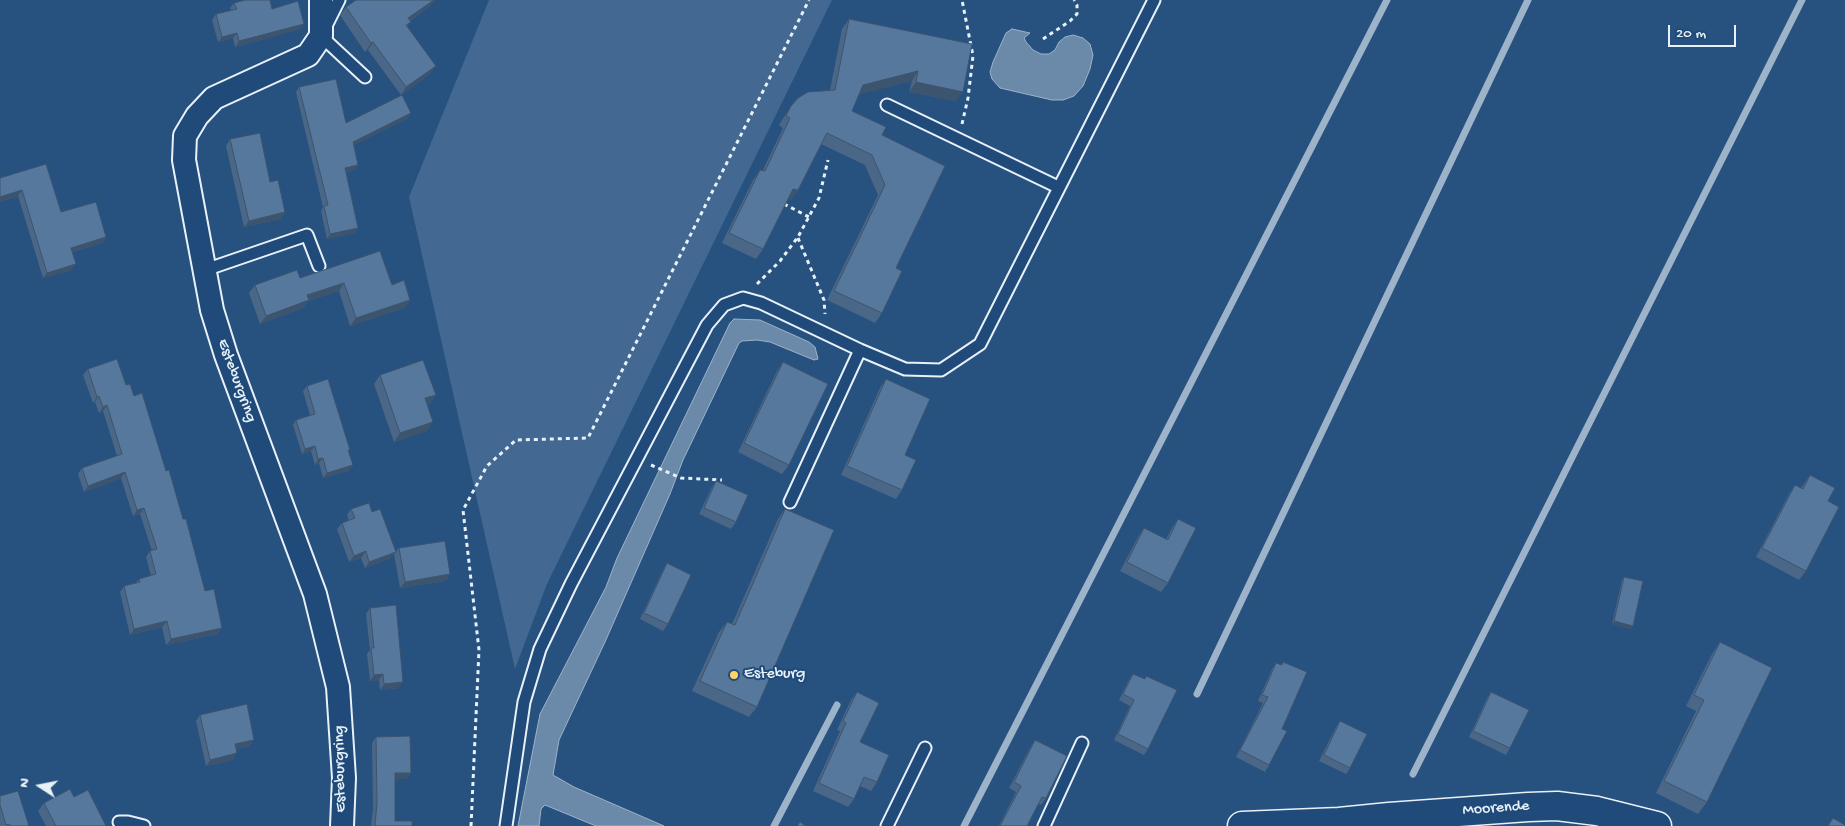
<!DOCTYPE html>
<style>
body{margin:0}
#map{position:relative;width:1845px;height:826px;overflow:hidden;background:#27517f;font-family:"Gochi Hand",sans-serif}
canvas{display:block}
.north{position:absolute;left:15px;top:761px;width:50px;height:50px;-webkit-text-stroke:4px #1f4a7a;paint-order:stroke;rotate:281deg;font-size:14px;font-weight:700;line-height:20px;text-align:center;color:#e8f1f8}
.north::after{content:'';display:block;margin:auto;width:18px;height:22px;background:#e8f1f8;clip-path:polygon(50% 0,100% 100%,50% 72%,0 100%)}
.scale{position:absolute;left:1668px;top:25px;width:68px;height:22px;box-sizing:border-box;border:2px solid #e8f1f8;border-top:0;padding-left:6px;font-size:15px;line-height:18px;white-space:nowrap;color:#e8f1f8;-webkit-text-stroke:4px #1f4a7a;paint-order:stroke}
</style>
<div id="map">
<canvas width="1845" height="826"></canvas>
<div class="north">N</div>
<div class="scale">20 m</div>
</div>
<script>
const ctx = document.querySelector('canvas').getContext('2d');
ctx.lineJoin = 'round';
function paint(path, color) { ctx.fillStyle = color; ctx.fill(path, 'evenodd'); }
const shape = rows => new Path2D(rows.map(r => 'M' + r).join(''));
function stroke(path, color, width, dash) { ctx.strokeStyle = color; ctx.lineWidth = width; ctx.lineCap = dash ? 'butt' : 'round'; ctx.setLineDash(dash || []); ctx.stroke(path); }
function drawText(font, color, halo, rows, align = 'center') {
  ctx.font = font + ' "Gochi Hand",sans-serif'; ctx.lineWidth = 4; ctx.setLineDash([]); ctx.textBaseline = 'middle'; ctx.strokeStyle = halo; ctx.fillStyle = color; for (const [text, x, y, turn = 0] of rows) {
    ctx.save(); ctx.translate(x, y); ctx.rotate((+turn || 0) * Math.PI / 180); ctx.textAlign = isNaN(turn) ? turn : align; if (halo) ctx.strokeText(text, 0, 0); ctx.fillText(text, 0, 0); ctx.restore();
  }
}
paint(shape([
 [489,0,832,0,547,584,515,669,409,197]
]), '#436891');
const water = shape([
 [1012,29,1030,33,1024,38,1026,42,1033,50,1041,54,1049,54,1055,50,1059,42,1065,37,1073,35,1083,38,1090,44,1093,55,1090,69,1083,86,1074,96,1063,100,1052,100,1000,88,992,79,990,72,993,62,1006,33,1012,29],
 [734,319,760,320,809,342,815,347,818,359,814,360,770,342,757,340,742,341,739,343,683,460,670,494,605,642,559,740,553,775,574,787,664,826,596,826,545,805,541,809,539,826,518,826,540,714,606,587,617,558,730,323,734,319]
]);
paint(water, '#6b8aaa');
stroke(water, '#9db3c9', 1);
stroke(shape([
 [1197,694,1528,0],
 [1413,774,1802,0],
 [774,826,837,705],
 [964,826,1387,0]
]), '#9db3c9', 7);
const service = shape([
 [339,0,321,36,365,77],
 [887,105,1058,187],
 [205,270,307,235,319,266],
 [790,502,860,350],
 [119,822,128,822,144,826],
 [506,826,524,702,540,649,571,584,707,325,724,305,743,298,761,303,860,350,905,369,941,370,980,344,1154,0],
 [887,826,925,748],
 [1044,826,1082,743]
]);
const minor = shape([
 [321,0,321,36,308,55,214,98,197,116,185,136,184,160,212,310,226,355,315,594,338,687,344,778,342,826]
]);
const tertiary = shape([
 [1242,826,1339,822,1389,817,1528,807,1557,806,1597,811,1657,826]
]);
stroke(service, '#e8f1f8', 15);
stroke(minor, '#e8f1f8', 26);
stroke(tertiary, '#e8f1f8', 31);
stroke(shape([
 [1043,39,1070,21,1077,14,1077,5,1074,0],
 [962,124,968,98,973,56,962,0],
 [784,204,809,217],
 [798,238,824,300,825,314],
 [757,284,780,261,798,237,819,198,828,160],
 [651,465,681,478,722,480],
 [471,826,479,650,463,510,487,466,516,440,588,438,809,0]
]), '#e8f1f8', 3, [4, 4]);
stroke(service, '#1f4a7a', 11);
stroke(minor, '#1f4a7a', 22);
stroke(tertiary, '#1f4a7a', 28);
paint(shape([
 [356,0,435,0,429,7,410,21,407,27,430,74,401,95,368,50,365,52,340,15,346,7],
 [234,3,272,9,300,29,235,47,233,38,218,42,212,20,216,14,231,10,230,8],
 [849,19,972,44,956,101,909,92,912,81,859,94,852,111,882,135,896,268,882,313,875,323,827,300,878,195,865,165,821,144,798,190,791,200,788,199,763,249,756,259,722,243,753,180,760,170,763,170,783,128,779,125,791,106,830,90,842,29],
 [299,87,346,123,408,118,354,145,358,165,354,170,346,172,358,228,354,233,327,239,321,211,323,207,296,92],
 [230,139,270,182,285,212,281,219,244,227,226,146],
 [46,164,61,212,106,237,102,243,72,252,72,270,43,278,18,196,0,202],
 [300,278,392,285,410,300,404,308,350,326,339,291,308,301,303,308,260,324,249,293,255,285],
 [783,362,789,465,782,474,738,452,777,371],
 [88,369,126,385,134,396,166,471,205,591,218,634,166,645,162,627,130,635,120,592,124,586,136,583,139,579,151,576,146,557,150,551,152,551,140,514,133,516,121,478,84,492,78,474,82,468,117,456,103,411,99,413,95,402,93,403,83,375],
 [380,375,436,395,429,404,427,405,427,431,394,442,374,384],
 [886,379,902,490,896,499,841,475,880,388],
 [307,386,349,452,349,471,323,478,319,463,315,465,311,451,302,454,293,425,296,420,310,415,303,391],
 [1810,475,1828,501,1806,571,1799,580,1756,557,1789,494,1795,485,1801,488],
 [716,481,736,522,731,529,699,514,712,487],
 [351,509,391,558,365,568,361,558,349,562,337,529,342,523,349,521,347,515],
 [785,509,757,707,749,717,692,691,719,632,727,622,732,624,778,519],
 [1178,519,1168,583,1161,592,1120,571,1138,537,1144,528,1166,539,1172,528],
 [399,548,450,574,446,581,400,588,394,554],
 [667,563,668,624,663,631,640,619,663,570],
 [1624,577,1633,626,1631,629,1612,624,1622,580],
 [370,608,399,688,380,690,379,680,370,681,367,654,370,650,366,614],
 [1720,642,1707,802,1698,814,1656,793,1696,711,1686,706,1712,654],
 [1283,662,1282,729,1269,765,1265,772,1236,757,1263,703,1258,701,1272,669,1276,663,1282,665],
 [1133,674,1144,679,1146,676,1148,749,1144,755,1114,740,1130,706,1119,700,1129,680],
 [857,692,860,742,877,782,871,791,860,786,854,799,848,807,813,791,840,731,837,730,851,700],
 [1491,692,1510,748,1506,755,1469,737,1487,698],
 [200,715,250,746,236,749,233,760,206,766,196,721],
 [1340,721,1350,768,1346,774,1319,761,1336,727],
 [376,737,411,773,406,779,395,779,395,821,412,826,371,826,373,808,372,743],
 [1035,740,1046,798,1041,805,1038,803,1027,826,999,826,1016,792,1009,788,1031,746],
 [0,796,29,826,0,826],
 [74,797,106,826,46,826,38,811,44,803]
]), '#4b6787');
paint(shape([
 [434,0,435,0,429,7,402,26,408,18],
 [304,24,300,29,235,47,239,41],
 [237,33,233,38,218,42,222,37],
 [373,42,368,50,365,52,371,43],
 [436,66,430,74,401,95,406,87],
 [918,71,912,81,856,95,863,85],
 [916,82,963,92,956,101,909,92],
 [411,113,408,118,349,148,353,142],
 [358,165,354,170,342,173,345,168],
 [793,189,798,190,791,200,786,199],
 [22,190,18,196,0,202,0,197],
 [285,212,281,219,244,227,249,221],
 [358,228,354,233,327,239,330,234],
 [106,237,102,243,67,253,71,248],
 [76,264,72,270,43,278,47,273],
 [344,283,339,291,308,301,303,308,260,324,266,316,307,295],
 [410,300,404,308,350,326,356,318],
 [436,395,429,404,419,408,425,398],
 [99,396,95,402,93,403,97,397],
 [107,405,103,411,99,413,103,407],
 [433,422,427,431,394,442,400,433],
 [315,446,311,451,302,454,305,449],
 [323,458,319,463,315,465,318,459],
 [353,465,349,471,323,478,327,473],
 [125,472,121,478,84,492,88,486],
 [144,508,140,514,133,516,137,510],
 [366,551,361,558,349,562,354,556],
 [396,552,391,558,365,568,369,562],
 [450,574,446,581,400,588,405,582],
 [167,621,162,627,130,635,134,629],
 [1614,621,1633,626,1631,629,1612,624],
 [222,628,218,634,166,645,171,639],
 [383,674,379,680,370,681,374,675],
 [403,682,399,688,380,690,384,684],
 [254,740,250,746,231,750,235,744],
 [237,753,233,760,206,766,210,760],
 [395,773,411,773,406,779,390,780]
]), '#3d546e');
const building = shape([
 [245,0,270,0,272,9,298,1,304,24,239,41,237,33,222,37,216,14,237,9,234,3,245,0],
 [356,0,434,0,408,18,411,22,406,25,436,66,406,87,373,42,371,43,346,7,356,0],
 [849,19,972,44,963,92,916,82,918,71,863,85,852,111,886,127,882,135,945,166,896,268,902,271,882,313,834,291,885,185,872,155,827,133,798,190,793,189,763,249,729,233,760,170,765,171,790,118,786,116,791,106,798,98,808,92,835,90,849,19],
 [336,79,346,123,402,95,411,113,353,142,358,165,345,168,358,228,330,234,324,206,328,205,299,87,336,79],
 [260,133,270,182,278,180,285,212,249,221,230,139,260,133],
 [46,164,61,212,96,202,106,237,71,248,76,264,47,273,22,190,0,197,0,178,46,164],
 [380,251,392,285,404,280,410,300,356,318,344,283,307,295,309,300,266,316,255,285,297,270,300,278,380,251],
 [117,359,126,385,130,384,134,396,142,393,166,471,169,470,183,519,186,519,205,591,214,589,222,628,171,639,167,621,134,629,124,586,140,582,139,579,156,574,150,551,157,549,144,508,137,510,125,472,88,486,82,468,122,454,107,405,103,407,99,396,97,397,88,369,117,359],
 [423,360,436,395,425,398,433,422,400,433,380,375,423,360],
 [783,362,828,384,789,465,744,443,783,362],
 [328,379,350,450,348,450,353,465,327,473,323,458,318,459,315,446,305,449,296,420,315,414,307,386,328,379],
 [886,379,930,399,905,455,916,460,902,490,847,466,886,379],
 [1810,475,1835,488,1828,501,1839,507,1806,571,1762,548,1795,485,1803,489,1810,475],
 [716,481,748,495,736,522,704,508,716,481],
 [369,503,372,512,380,509,396,552,369,562,366,551,354,556,342,523,355,518,351,509,369,503],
 [785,509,834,530,757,707,700,681,727,622,735,625,785,509],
 [1178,519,1196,528,1168,583,1127,562,1144,528,1168,540,1178,519],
 [445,541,450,574,405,582,399,548,445,541],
 [667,563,691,575,668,624,644,613,667,563],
 [1624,577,1643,581,1633,626,1614,621,1624,577],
 [396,605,403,682,384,684,383,674,374,675,371,648,374,648,370,608,396,605],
 [1720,642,1772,668,1707,802,1664,781,1704,700,1694,695,1720,642],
 [1283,662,1307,672,1282,729,1287,731,1269,765,1240,750,1268,697,1262,695,1276,663,1282,665,1283,662],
 [1133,674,1145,679,1146,676,1177,690,1148,749,1118,734,1134,700,1123,694,1133,674],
 [857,692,879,703,860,742,889,755,877,782,864,777,854,799,819,783,846,723,843,721,857,692],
 [1491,692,1529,710,1510,748,1473,731,1491,692],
 [247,704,254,740,235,744,237,753,210,760,200,715,247,704],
 [1340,721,1367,734,1350,768,1324,755,1340,721],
 [410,736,411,773,395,773,395,821,412,821,412,826,375,826,377,802,376,737,410,736],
 [1035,740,1067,756,1046,798,1042,797,1027,826,1000,826,1021,786,1014,782,1035,740],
 [70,789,74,797,88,790,106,826,56,826,44,803,70,789],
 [18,791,29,826,10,826,9,824,6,825,0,805,0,796,18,791],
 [1833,818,1845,825,1845,826,1828,826,1833,818],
 [800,822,806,826,797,826,800,822]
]);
paint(building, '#57789d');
stroke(building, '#3d546e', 1);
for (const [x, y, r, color] of [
 [734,675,5,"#ffd166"]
]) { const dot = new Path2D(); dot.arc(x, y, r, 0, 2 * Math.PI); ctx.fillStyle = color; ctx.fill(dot); stroke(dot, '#1f4a7a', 2); }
drawText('16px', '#e8f1f8', '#1f4a7a', [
 ["Esteburgring",236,381,70],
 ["Esteburgring",341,769,-91],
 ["Moorende",1496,809,-4]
]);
drawText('16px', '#e8f1f8', '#1f4a7a', [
 ["Esteburg",744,675]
], 'left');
</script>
